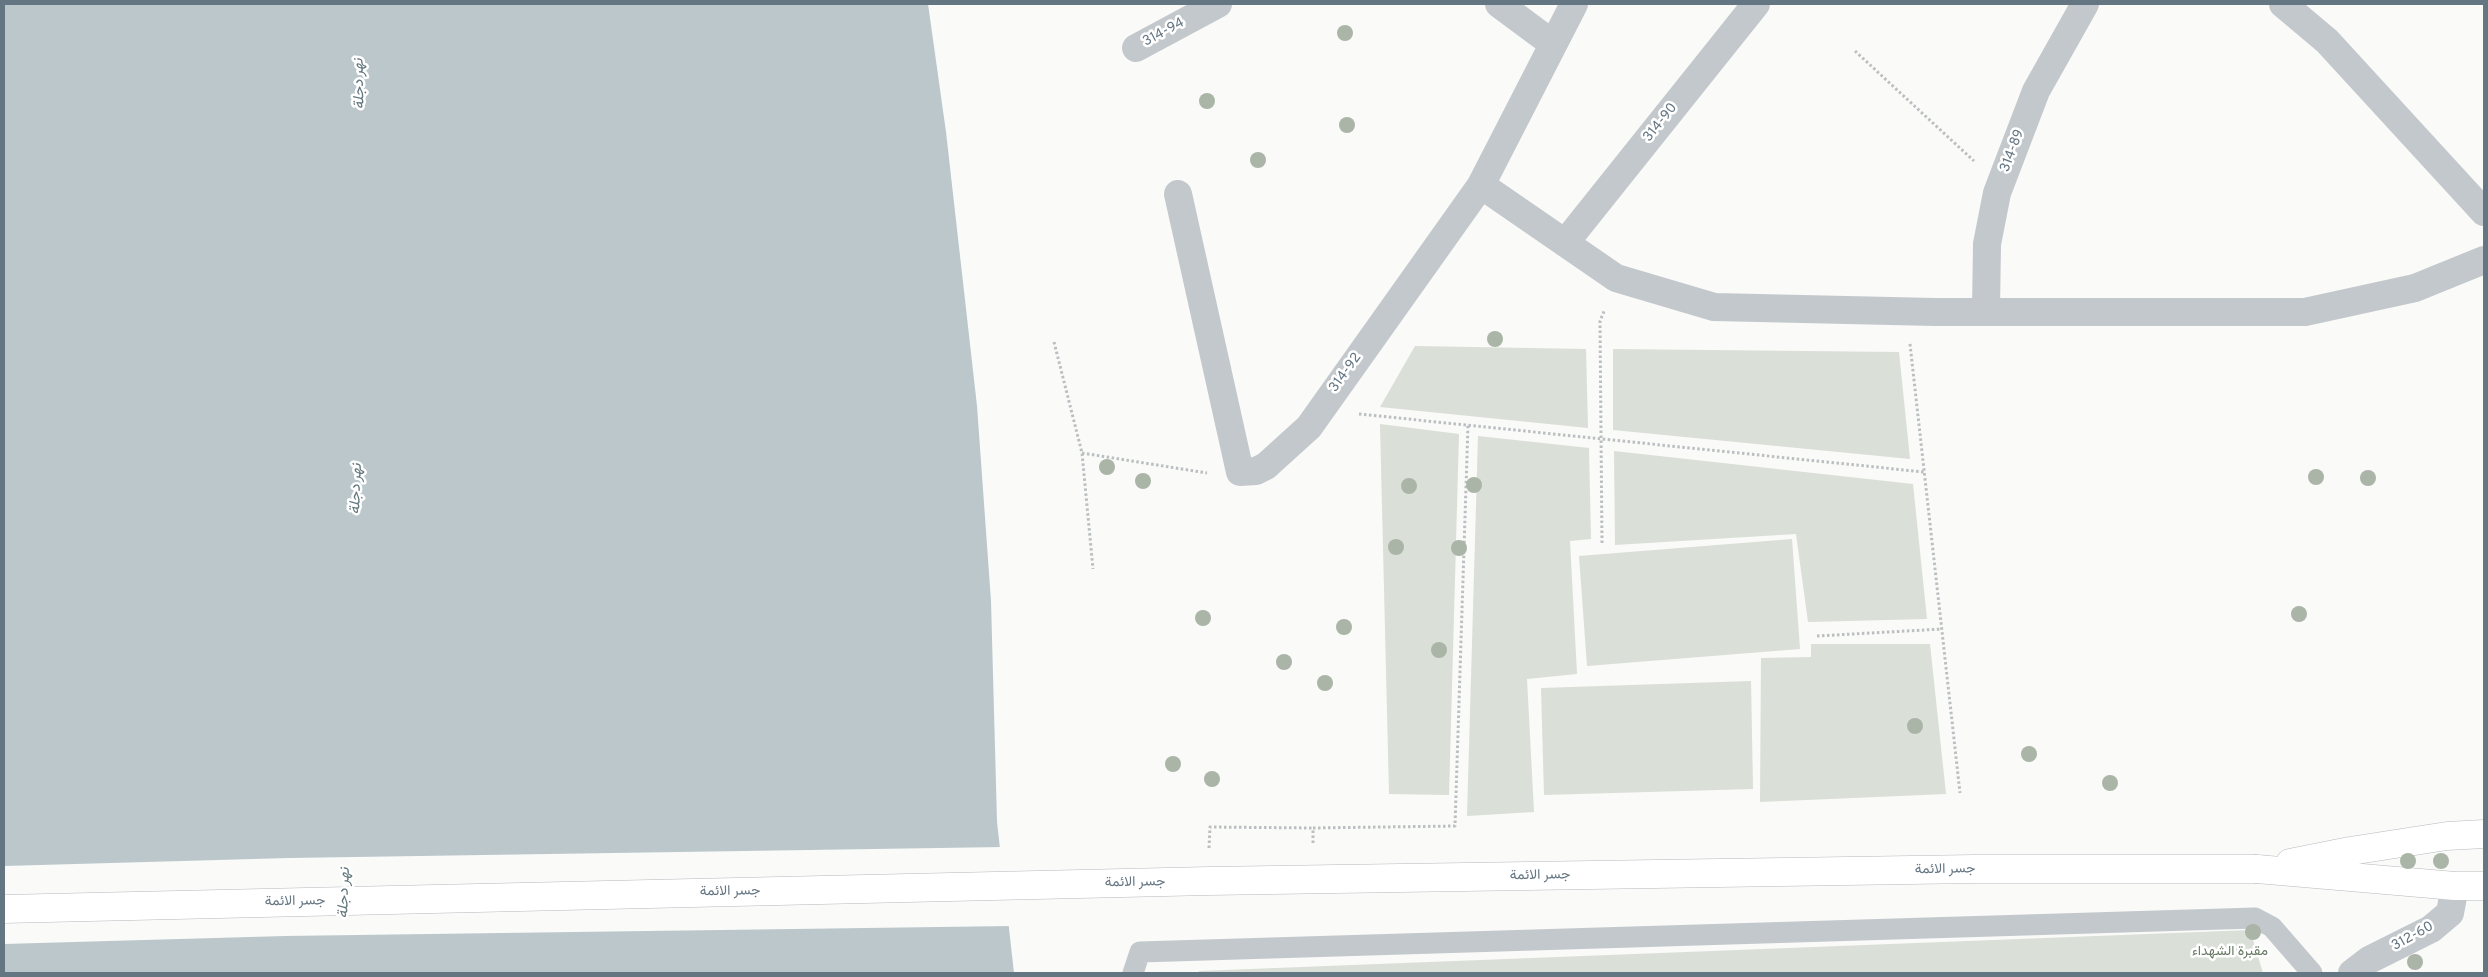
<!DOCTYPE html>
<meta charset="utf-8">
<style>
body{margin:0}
#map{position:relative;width:2488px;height:977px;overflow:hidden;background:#fafaf8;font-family:Overpass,sans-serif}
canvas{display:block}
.frame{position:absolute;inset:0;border:5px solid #657683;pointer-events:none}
</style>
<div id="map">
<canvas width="2488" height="977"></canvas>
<div class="frame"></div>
</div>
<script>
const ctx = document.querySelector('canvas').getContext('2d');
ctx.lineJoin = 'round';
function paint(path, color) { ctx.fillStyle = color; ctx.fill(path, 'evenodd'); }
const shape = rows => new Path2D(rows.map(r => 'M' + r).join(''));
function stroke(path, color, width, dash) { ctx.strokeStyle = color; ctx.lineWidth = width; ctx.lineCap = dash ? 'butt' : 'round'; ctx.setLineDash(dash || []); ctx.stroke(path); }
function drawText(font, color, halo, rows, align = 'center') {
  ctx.font = font + ' Overpass,Vazirmatn,sans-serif'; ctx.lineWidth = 5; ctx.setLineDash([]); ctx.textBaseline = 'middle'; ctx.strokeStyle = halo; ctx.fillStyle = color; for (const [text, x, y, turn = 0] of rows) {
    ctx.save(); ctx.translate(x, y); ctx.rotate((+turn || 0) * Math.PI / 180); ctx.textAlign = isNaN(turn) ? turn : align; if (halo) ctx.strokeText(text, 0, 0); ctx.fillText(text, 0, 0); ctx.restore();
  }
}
paint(shape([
 [1415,346,1586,349,1588,428,1380,407],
 [1613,349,1899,352,1910,459,1613,430],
 [1380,424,1459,434,1449,795,1389,794],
 [1478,436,1589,448,1591,539,1570,541,1577,674,1527,679,1534,812,1467,816],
 [1614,451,1913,484,1927,619,1808,622,1796,534,1615,545],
 [1792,539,1800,649,1587,666,1579,556],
 [1811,644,1930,644,1946,794,1760,802,1761,658,1811,657],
 [1751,681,1753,789,1544,795,1541,688],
 [2250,930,2263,973,1199,973,1199,971]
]), '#dadfd7');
paint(shape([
 [4,4,928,4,946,132,977,406,991,601,997,822,1014,973,4,973]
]), '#bbc7cb');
paint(shape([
 [1003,847,1011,926,285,936,4,944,4,866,289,858]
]), '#fafaf8');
const primary = shape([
 [2290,863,2350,851,2447,836,2484,834],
 [2257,869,2455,886,2484,886]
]);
stroke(primary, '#b5babe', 29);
stroke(shape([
 [1855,51,1974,161],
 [1054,342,1082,453,1093,569],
 [1910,344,1960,793],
 [1359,414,1924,472],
 [1082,453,1207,473],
 [1602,543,1600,321,1605,309],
 [1817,636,1942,629],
 [1313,843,1313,828,1455,826,1468,425],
 [1209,848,1210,827,1313,828]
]), '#bbbfc2', 3, [2.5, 2.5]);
stroke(shape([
 [1133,973,1140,952,2255,918,2272,927,2312,973]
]), '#c3c8cc', 21);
stroke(shape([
 [1499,4,1553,44],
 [2283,4,2327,41,2484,212],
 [1136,48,1218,4],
 [1481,185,1616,278,1714,307,1935,312,2305,312,2415,288,2484,260],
 [1178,194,1240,472,1256,471,1266,466,1309,427,1481,185,1574,4],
 [1565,243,1756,4],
 [1986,311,1987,244,1997,193,2036,91,2085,4],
 [2352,973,2369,960,2431,929,2450,913,2455,886]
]), '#c3c8cc', 28);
stroke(primary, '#fff', 28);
const primaryBridge = shape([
 [4,909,1209,881,1974,869,2257,869]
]);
stroke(primaryBridge, '#b5babe', 29, []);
stroke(primaryBridge, '#fff', 28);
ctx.fillStyle = '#aab4a7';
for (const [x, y] of [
 [1345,33],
 [1207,101],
 [1347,125],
 [1258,160],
 [1495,339],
 [1107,467],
 [2316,477],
 [2368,478],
 [1143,481],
 [1474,485],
 [1409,486],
 [1396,547],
 [1459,548],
 [2299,614],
 [1203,618],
 [1344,627],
 [1439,650],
 [1284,662],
 [1325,683],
 [1915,726],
 [2029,754],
 [1173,764],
 [1212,779],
 [2110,783],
 [2408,861],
 [2441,861],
 [2253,932],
 [2415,962]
]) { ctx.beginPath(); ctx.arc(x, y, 8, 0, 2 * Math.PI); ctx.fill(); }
drawText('14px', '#657683', '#fff', [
 ["314-94",1164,33,-28],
 ["314-90",1661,123,-51],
 ["314-89",2013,151,-69],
 ["314-92",1346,373,-54],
 ["جسر الائمة",1945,870,-1],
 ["جسر الائمة",1540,876,-1],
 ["جسر الائمة",1135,883,-1],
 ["جسر الائمة",730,892,-1],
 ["جسر الائمة",295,902,-1],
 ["312-60",2413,937,-29]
]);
drawText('14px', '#687a64', '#fff', [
 ["مقبرة الشهداء",2230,952]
]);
drawText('italic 15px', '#60757c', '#fff', [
 ["نهر دجلة",360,84,-91],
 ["نهر دجلة",357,489,-88],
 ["نهر دجلة",345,893,-88]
]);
</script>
